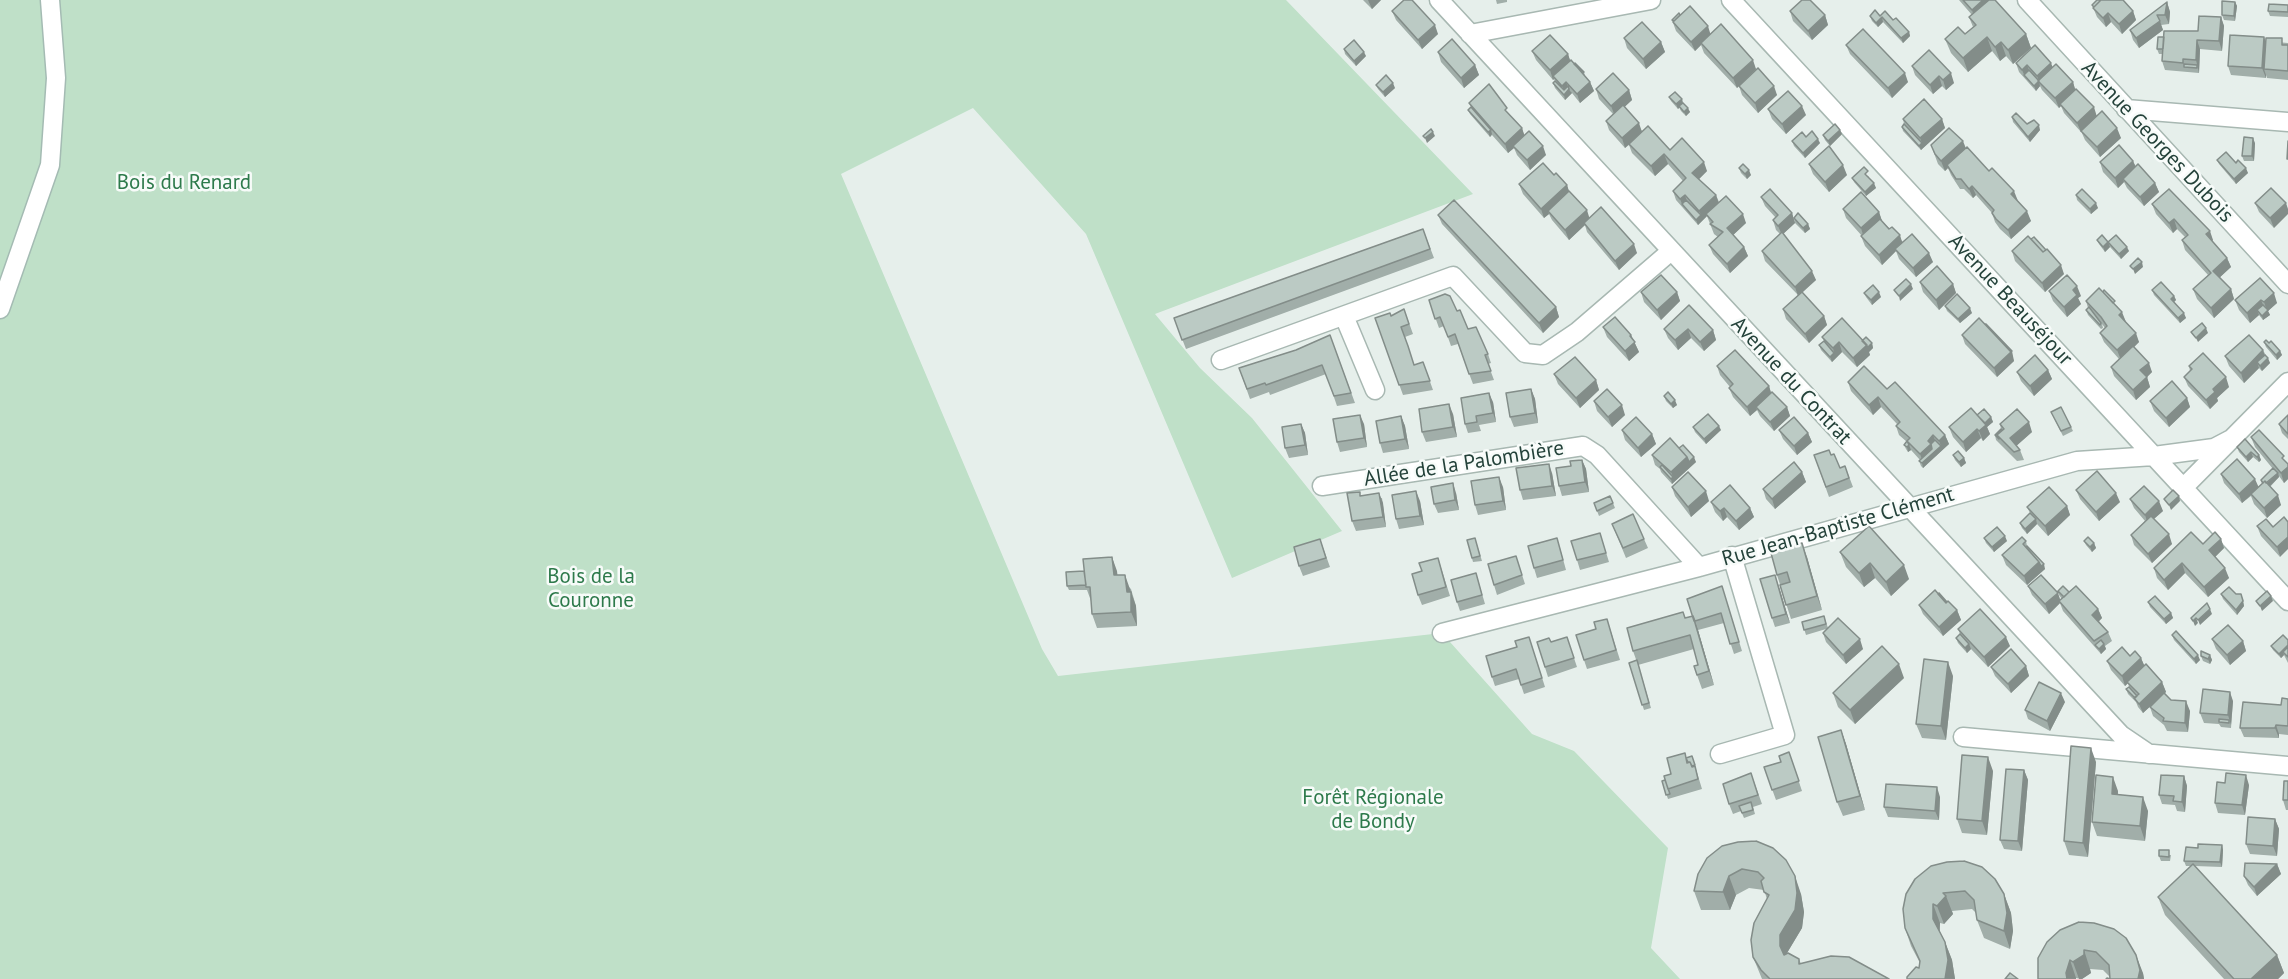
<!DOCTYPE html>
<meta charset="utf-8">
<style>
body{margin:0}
canvas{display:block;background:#e6efeb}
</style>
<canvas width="2288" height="979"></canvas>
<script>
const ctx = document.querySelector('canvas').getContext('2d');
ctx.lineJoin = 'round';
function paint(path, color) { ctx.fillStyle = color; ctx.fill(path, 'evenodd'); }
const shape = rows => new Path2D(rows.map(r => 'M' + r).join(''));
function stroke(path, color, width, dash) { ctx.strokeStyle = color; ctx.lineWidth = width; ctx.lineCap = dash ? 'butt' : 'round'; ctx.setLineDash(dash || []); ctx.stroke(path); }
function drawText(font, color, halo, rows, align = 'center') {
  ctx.font = font + ' "PT Sans",sans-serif'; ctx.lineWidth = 5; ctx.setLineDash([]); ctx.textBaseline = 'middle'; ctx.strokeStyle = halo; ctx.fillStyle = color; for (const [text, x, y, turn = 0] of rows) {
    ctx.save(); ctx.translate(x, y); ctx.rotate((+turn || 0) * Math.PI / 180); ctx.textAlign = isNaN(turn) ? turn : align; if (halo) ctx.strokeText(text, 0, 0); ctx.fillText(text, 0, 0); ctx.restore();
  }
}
paint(shape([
 [0,0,1286,0,1473,194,1155,314,1200,368,1252,418,1342,531,1232,578,1086,234,973,108,841,174,1042,649,1058,676,1442,633,1532,734,1574,751,1668,848,1651,948,1680,979,0,979]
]), '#bfe0c8');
const street = shape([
 [1439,0,2121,735,2149,754],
 [1731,0,2288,601],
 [2027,0,2288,284],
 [1470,34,1651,0],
 [2126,109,2288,122],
 [1344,316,1375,390],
 [1221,360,1453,276,1525,353,1543,355,1577,332,1671,251],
 [1322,486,1583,446,1597,455,1699,567],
 [2183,488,2288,382],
 [1442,633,1699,567,2077,461,2154,456,2214,448,2235,437],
 [1963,737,2288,766],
 [1720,754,1785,735,1732,556]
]);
const secondary = shape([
 [0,309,50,165,56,78,50,0]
]);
stroke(street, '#a8b8b2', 21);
stroke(secondary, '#a4bbb3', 21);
stroke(street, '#fff', 18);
stroke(secondary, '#fff', 18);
paint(shape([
 [1363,0,1381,0,1372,9],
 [1496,0,1507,0,1507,2,1497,4],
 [1959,0,1995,0,2026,34,2031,48,2013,64,2006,56,2000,61,1992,51,1968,72,1951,53,1945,39,1965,34,1973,27,1969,17,1972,15],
 [2167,2,2170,12,2169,24,2161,25,2163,30,2139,48,2133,40,2130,30],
 [2235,2,2237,6,2235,21,2224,20,2222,15],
 [2092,5,2133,11,2136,20,2122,34,2111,22,2106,27,2097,17],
 [2288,5,2288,17,2270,16,2268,11],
 [1392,11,1438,34,1422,49,1396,20],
 [1790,11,1825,15,1828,25,1812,40,1793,21],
 [1870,16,1880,16,1893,20,1909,32,1910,36,1903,43,1883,22,1878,27,1872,21],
 [2221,17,2224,26,2222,51,2200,49,2199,73,2165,70,2162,61,2162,54,2159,54,2157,49,2164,37,2198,31],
 [1672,20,1711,34,1756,69,1777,95,1758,113,1742,95,1739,86,1737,88,1704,53,1701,45,1695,51,1676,31],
 [1624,38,1661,42,1665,52,1646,69,1627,48],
 [2266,41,2288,43,2288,80,2267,78,2266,75,2266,78,2231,75,2228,66],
 [1846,45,1908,82,1892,98,1850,54],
 [1344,49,1366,56,1356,66,1345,54],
 [1532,51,1568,54,1570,61,1584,72,1585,76,1590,82,1594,91,1580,103,1572,93,1565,100,1555,88,1553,83,1555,81,1554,79,1553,80,1536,60],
 [1438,52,1475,65,1479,75,1464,88,1441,62],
 [2016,63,2053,67,2073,82,2075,90,2097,116,2121,138,2100,157,2085,140,2081,131,2081,132,2064,113,2061,106,2059,108,2042,90,2040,86,2036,91,2019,72],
 [1912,66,1954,83,1946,90,1942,86,1933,94,1915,75],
 [1376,85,1395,88,1385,97,1378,89],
 [1596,89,1629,90,1632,100,1624,107,1642,131,1670,150,1707,171,1699,179,1716,195,1719,202,1746,223,1733,235,1744,247,1748,256,1730,273,1713,254,1709,245,1718,237,1714,234,1707,216,1698,225,1676,200,1673,191,1683,181,1668,164,1655,176,1632,153,1629,145,1625,148,1609,130,1606,121,1613,114,1599,99],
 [1669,97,1682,99,1683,103,1690,112,1686,116,1681,111,1679,107,1678,109,1671,101],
 [1469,103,1510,115,1522,128,1524,136,1546,155,1530,170,1517,155,1514,148,1508,153,1492,135,1490,137,1470,114,1468,110,1471,107],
 [1768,109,1806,115,1786,134,1772,119],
 [2012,117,2040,130,2030,142,2013,122],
 [1903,119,1942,119,1945,128,1921,150,1903,131,1902,127,1904,124],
 [1840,130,1842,134,1830,146,1825,140,1823,135],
 [1806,137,1820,143,1805,158,1794,146,1792,141],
 [2255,143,2254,161,2244,161,2242,156],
 [1931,145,1966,148,2018,201,2031,221,2011,239,2000,229,1995,222,1992,213,1976,195,1973,198,1964,189,1960,189,1951,175,1948,168,1945,171,1938,164],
 [2217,160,2236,163,2248,173,2236,184,2219,164],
 [2133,161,2136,167,2155,183,2159,192,2144,206,2127,188,2124,182,2118,188,2103,172,2100,162],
 [1809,164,1847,175,1829,192,1813,174],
 [1739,168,1751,175,1747,179,1741,173],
 [1869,176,1868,177,1876,188,1866,196,1854,182,1852,178],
 [1519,184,1567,185,1569,192,1589,218,1637,253,1619,270,1587,232,1585,225,1569,240,1552,220,1549,214,1544,218,1523,194],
 [2271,188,2274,228,2259,212,2255,203],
 [2076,195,2098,208,2091,214,2077,200],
 [1761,197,1792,213,1795,223,1783,234,1816,280,1802,293,1824,316,1827,325,1809,343,1786,319,1783,309,1798,295,1765,261,1762,251,1780,234,1776,230,1773,220,1776,218,1765,206],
 [2152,204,2213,240,2212,241,2227,258,2231,267,2220,277,2231,289,2234,299,2214,318,2197,299,2193,289,2208,275,2185,250,2182,240,2185,237,2177,229,2173,233,2156,214],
 [1843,209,1879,212,1882,221,1903,242,1933,262,1916,277,1899,259,1896,251,1882,265,1865,246,1861,236,1862,236,1846,218],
 [1438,215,1556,307,1559,317,1543,333,1442,224],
 [1794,218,1808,224,1810,229,1805,233,1795,223],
 [1423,229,1434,258,1186,349,1174,318],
 [2097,240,2108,242,2129,251,2121,259,2110,247,2105,252,2099,244],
 [2012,251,2064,274,2045,292,2015,261],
 [2260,278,2277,303,2268,311,2270,315,2263,320,2259,315,2250,323,2239,310,2235,300],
 [1920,282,1953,284,1956,293,1939,310,1923,292],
 [2152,290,2174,296,2176,300,2174,302,2186,318,2180,323,2154,295],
 [2049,291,2081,296,2078,298,2081,304,2067,317,2053,301],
 [1641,292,1677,292,1680,301,1661,320,1644,302],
 [1864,293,1881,297,1872,305,1866,297],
 [1429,300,1457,311,1468,329,1488,354,1491,363,1488,364,1494,380,1473,384,1458,344,1451,346,1444,326,1439,328],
 [2086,301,2117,306,2126,322,2139,342,2134,347,2152,372,2147,377,2150,387,2136,400,2114,376,2111,367,2119,359,2104,342,2100,333,2105,328,2102,324,2103,328,2101,329,2088,315,2086,310,2088,308],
 [1945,306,1972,313,1960,323,1947,311],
 [1404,309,1413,334,1405,337,1414,365,1423,362,1433,390,1403,395,1375,318,1391,316],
 [1603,327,1631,335,1639,352,1629,361,1607,337],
 [1664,329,1713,330,1716,340,1704,351,1691,338,1678,350,1668,338],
 [1330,335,1355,403,1337,406,1326,374,1270,395,1269,392,1250,399,1239,368,1296,350],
 [1962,335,2013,356,2012,356,2014,361,1997,377,1965,344],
 [1822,337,1862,341,1872,343,1873,348,1869,352,1870,355,1857,367,1842,352,1832,362,1821,350,1819,345,1824,341],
 [2264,342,2269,343,2280,351,2282,355,2277,360,2266,347],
 [2263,350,2270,363,2262,371,2259,368,2244,383,2229,366,2225,356],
 [1717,366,1769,386,1771,393,1787,407,1790,416,1774,431,1760,416,1757,410,1750,416,1733,397,1729,388,1730,387,1720,375],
 [2189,366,2229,387,2217,398,2218,401,2210,409,2188,386,2184,377,2190,371],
 [2048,370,2052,379,2034,396,2021,381,2017,372],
 [1554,374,1596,380,1599,390,1580,408,1558,384],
 [1848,382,1887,389,1945,435,1949,444,1923,468,1921,466,1919,461,1920,460,1911,450,1908,452,1906,449,1904,445,1907,442,1899,435,1896,426,1897,424,1881,407,1873,415,1851,391],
 [1531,389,1535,399,1538,423,1514,427,1510,417],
 [1664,396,1677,405,1673,408,1666,401],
 [2187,398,2190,407,2169,427,2154,411,2150,401],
 [1594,401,1625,415,1612,427,1597,411],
 [1493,402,1496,422,1479,425,1481,431,1468,433,1465,424],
 [2051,412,2071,427,2073,431,2063,436],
 [1453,414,1457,437,1426,442,1422,432],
 [1977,415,1991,417,1993,422,1987,427,1990,434,1983,441,1981,438,1966,452,1953,437,1949,427],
 [2288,415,2288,439,2282,433,2279,424],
 [1401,416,1405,426,1409,449,1383,453,1380,443],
 [1301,424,1305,433,1308,455,1289,458,1285,448],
 [1364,424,1367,447,1340,452,1337,442],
 [2000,424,2032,432,2016,446,2020,450,2024,460,2017,461,1996,440,1995,435,2001,429],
 [1693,427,1721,430,1706,444,1695,432],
 [1622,430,1652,434,1656,444,1641,457,1625,440],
 [1779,430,1808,433,1812,442,1797,455,1783,439],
 [2251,437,2288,464,2288,479,2284,483,2279,476,2279,477,2270,487,2281,505,2267,518,2254,504,2251,496,2242,503,2224,483,2221,474,2258,487,2262,484,2261,480,2273,469,2255,447],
 [2237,447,2259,455,2261,460,2259,462,2253,457,2248,462,2239,452],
 [1679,448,1696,462,1672,484,1661,472,1660,469,1655,465,1652,455],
 [1814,455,1831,455,1840,468,1845,466,1853,487,1829,497],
 [1953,455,1964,458,1966,463,1961,467,1955,460],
 [1582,460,1586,469,1589,492,1562,496,1559,486,1571,466],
 [1802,472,1806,482,1775,509,1766,499,1763,489],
 [1552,473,1556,496,1523,500,1520,490],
 [1503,487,1506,510,1478,515,1475,505],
 [1672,487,1709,501,1691,517,1675,496],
 [2076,490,2120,502,2099,521,2080,499],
 [1456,493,1459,510,1438,513,1434,504],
 [1361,496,1382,498,1386,527,1356,531,1352,521],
 [2130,499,2163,511,2154,519,2172,544,2152,563,2134,545,2131,535,2145,521,2134,508],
 [1420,501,1424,525,1399,529,1396,519],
 [1711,502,1750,508,1754,517,1739,530,1727,517,1723,521,1715,512],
 [1594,503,1613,503,1615,508,1599,516],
 [2067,506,2070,515,2048,536,2037,524,2027,534,2022,528,2020,523,2030,513,2027,507],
 [1612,524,1644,539,1648,548,1626,558],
 [2257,526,2273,527,2280,557,2261,536],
 [1600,533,1609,562,1580,570,1577,560],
 [1475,538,1482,561,1473,562,1467,540],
 [1984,538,2007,541,1994,552,1986,543],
 [1320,539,1330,567,1303,576,1299,566],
 [2221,539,2224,548,2215,557,2229,578,2208,597,2185,573,2168,590,2157,578,2154,568,2203,544],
 [2026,541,2027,546,2045,569,2027,585,2006,565,2002,555],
 [2084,541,2094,543,2096,548,2092,552,2086,545],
 [1560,548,1566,570,1537,578,1534,568],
 [1840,552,1909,579,1891,596,1875,578,1864,587,1846,567],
 [1516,556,1525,584,1497,595,1494,585],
 [1112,557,1117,575,1131,589,1136,606,1137,626,1097,628,1092,614,1091,601,1087,590,1069,590,1067,586,1084,571],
 [1807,557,1822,610,1791,619,1777,575],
 [1438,558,1450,596,1422,605,1418,595,1422,571],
 [1476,573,1485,604,1460,611,1457,602],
 [1778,584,1790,623,1775,627,1772,618],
 [2028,586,2060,600,2062,599,2059,595,2058,591,2069,592,2098,609,2102,618,2099,621,2108,632,2112,641,2105,646,2106,649,2101,654,2063,611,2060,603,2049,614,2032,595],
 [2221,594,2236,594,2243,598,2244,606,2237,615,2223,599],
 [1725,596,1742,651,1734,654,1724,623,1698,630,1714,685,1702,689,1697,675,1698,665,1694,649,1638,665,1633,651,1685,618,1693,616],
 [1947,602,1957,610,1961,620,1943,636,1923,614,1919,605],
 [2148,602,2171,613,2173,618,2166,624,2150,607],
 [1824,616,1828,628,1863,649,1846,664,1826,642,1823,633,1826,629,1806,635,1802,622],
 [1607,619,1620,660,1587,669,1584,660],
 [1958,629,2010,646,1988,667,1971,649,1967,653,1958,643,1956,638,1960,634],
 [2172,635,2200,660,2196,664,2174,640],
 [1567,637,1577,667,1548,677,1537,642,1551,642],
 [2212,639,2243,641,2246,651,2230,665,2216,649],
 [2288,640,2288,663,2284,655,2281,658,2273,650,2271,646],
 [1532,646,1545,687,1524,694,1519,679,1495,686,1492,677],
 [2210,655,2212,660,2210,664,2203,661,2201,656],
 [2130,656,2141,658,2144,666,2162,682,2166,692,2165,693,2171,700,2190,711,2188,732,2167,731,2164,725,2153,716,2150,707,2156,701,2143,713,2138,707,2136,702,2128,694,2126,689,2129,687,2128,683,2125,686,2111,670,2107,661],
 [1637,660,1651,708,1644,710,1629,663],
 [2026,666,2029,676,2011,693,1995,676,1991,667],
 [1953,676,1946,740,1922,738,1916,724],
 [1904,678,1855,724,1838,707,1833,693],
 [2288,699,2288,735,2279,734,2279,738,2244,737,2240,728,2281,705],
 [2233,701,2231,728,2221,727,2219,724,2204,723,2200,713],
 [2065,702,2050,731,2028,719,2025,710],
 [1841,730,1846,744,1865,810,1843,816,1837,802],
 [1789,752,1802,791,1776,800,1764,767,1781,762],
 [1692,756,1702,789,1668,799,1662,781,1665,780,1686,758],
 [2096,762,2088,857,2069,855,2064,841],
 [2024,770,2028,780,2022,851,2004,849,2000,840],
 [1993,771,1987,835,1962,833,1957,819],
 [1751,773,1762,804,1753,807,1755,814,1744,818,1741,811,1733,814,1729,804],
 [2184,776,2187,786,2185,812,2177,811,2175,805,2162,804,2159,795],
 [2288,781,2288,810,2286,810,2283,800],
 [2249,785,2245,815,2218,813,2215,803],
 [2118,791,2118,795,2148,811,2145,841,2097,836,2092,822],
 [1940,797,1939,820,1888,817,1884,807],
 [2275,819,2279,829,2277,856,2250,854,2246,844],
 [2222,845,2223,850,2222,867,2195,866,2277,955,2284,973,2278,979,2224,979,2165,915,2158,897,2191,866,2186,866,2184,861,2198,848],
 [1722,846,1801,894,1804,912,1802,928,1787,953,1799,959,1801,964,1889,979,1762,979,1753,957,1767,899,1764,890,1749,888,1736,895,1730,910,1701,910,1694,891],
 [2171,855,2170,861,2161,861,2159,856],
 [2277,864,2281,874,2257,896,2248,885,2244,876],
 [1915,879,2004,894,2011,913,2013,931,2010,949,1984,938,1977,920,1976,913,1972,909,1952,911,1953,914,1944,924,1940,923,1940,932,1945,942,1952,960,1955,979,1907,979,1919,968,1920,963,1911,946,1905,928],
 [2060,930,2143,973,2144,979,2106,979,2110,979,2110,977,2103,970,2090,969,2091,973,2082,979,2076,978,2076,979,2038,979]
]), '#a1aea9');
paint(shape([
 [1368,0,1381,0,1372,9],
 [1983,0,1990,0,1975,20,1972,10],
 [2167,2,2170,12,2169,24,2165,15],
 [2235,2,2237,6,2235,21,2234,16],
 [2133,11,2136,20,2122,34,2119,24],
 [2108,13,2111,22,2106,27,2103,18],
 [1825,15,1828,25,1812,40,1808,31],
 [1882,17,1883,22,1878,27,1876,23],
 [2221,17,2224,26,2222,51,2219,41],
 [2160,21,2163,30,2139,48,2136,38],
 [1435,25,1438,34,1422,49,1418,40],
 [1708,26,1711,36,1701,43,1701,45,1695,51,1691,42],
 [1909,32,1910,36,1903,43,1901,38],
 [2026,34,2031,48,2013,64,2008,50],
 [1987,37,1992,51,1968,72,1963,58],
 [2264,37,2268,47,2264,69,2266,75,2266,78,2262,68],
 [2197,40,2200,49,2199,73,2196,60],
 [1661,42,1665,52,1646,69,1643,59],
 [2001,42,2006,56,2000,61,1995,47],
 [1364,52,1366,56,1356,66,1354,61],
 [1568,54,1571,63,1553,76,1554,79,1553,80,1550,70],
 [1753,60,1756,69,1737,88,1733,78],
 [2051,63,2055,73,2039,81,2037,76],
 [1475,65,1479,75,1464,88,1461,78],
 [2027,65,2031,75,2024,75,2026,79,2022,70],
 [1905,73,1908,82,1892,98,1888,88],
 [1951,73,1954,83,1946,90,1943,80],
 [1939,76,1942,86,1933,94,1930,85],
 [2039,81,2040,86,2036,91,2034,86],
 [1566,82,1570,91,1572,93,1565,100,1564,95,1565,94,1562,86],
 [1590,82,1594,91,1580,103,1577,94],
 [2073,82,2076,92,2060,104,2061,106,2059,108,2055,98],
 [1393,83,1395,88,1385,97,1383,92],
 [1774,86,1777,95,1758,113,1755,103],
 [1629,90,1632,100,1615,116,1611,106],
 [1682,99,1683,104,1678,109,1676,104],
 [1802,106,1806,115,1786,134,1782,124],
 [2094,107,2097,117,2081,132,2077,123],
 [1688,108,1690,112,1686,116,1684,112],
 [1942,119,1945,128,1921,150,1919,146,1922,143,1920,138],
 [1639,123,1642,132,1625,148,1622,138],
 [2039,125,2040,130,2030,142,2028,137],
 [1522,128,1525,137,1513,146,1514,148,1508,153,1505,144],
 [2117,128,2121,138,2100,157,2097,147],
 [1491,130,1492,134,1490,137,1488,132],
 [1840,130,1842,134,1830,146,1828,141],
 [1433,132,1435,136,1427,143,1425,138],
 [2253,138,2255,143,2254,161,2252,156],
 [1818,139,1820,143,1805,158,1803,153],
 [1963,141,1967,151,1947,165,1948,168,1945,171,1941,161],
 [1543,146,1546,155,1530,170,1527,160],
 [1664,154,1668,164,1655,176,1651,166],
 [2133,161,2137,170,2123,179,2124,182,2118,188,2115,178],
 [1704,162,1707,171,1696,182,1692,173],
 [1843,165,1847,175,1829,192,1825,182],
 [2246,168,2248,173,2236,184,2234,179],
 [1749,170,1751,175,1747,179,1745,174],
 [1874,183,1876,188,1866,196,1865,192],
 [2155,183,2159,192,2144,206,2140,197],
 [1567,185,1570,194,1548,211,1549,214,1544,218,1541,209],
 [1972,186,1976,195,1973,198,1969,189],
 [2014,191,2018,201,2011,194],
 [1685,195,1688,205,1682,204,1684,209,1680,199],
 [1716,195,1719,204,1706,214,1707,216,1698,225,1696,220,1701,215,1699,211],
 [2096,203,2098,208,2091,214,2090,209],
 [2286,203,2288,209,2288,214,2274,228,2270,218],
 [1587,210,1590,220,1584,223,1585,225,1569,240,1565,230],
 [2027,211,2031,221,2011,239,2008,230],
 [1879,212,1882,221,1864,238,1861,228],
 [1792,213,1795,223,1782,235,1778,226],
 [1743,214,1746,223,1730,238,1727,228],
 [2174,219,2177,229,2173,233,2169,223],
 [1808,224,1810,229,1805,233,1803,228],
 [2210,231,2213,240,2209,244,2206,234],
 [1900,235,1903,245,1895,249,1896,251,1882,265,1879,255],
 [2108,242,2110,247,2105,252,2103,247],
 [1634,244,1637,253,1619,270,1615,261],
 [1744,247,1748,256,1730,273,1727,264],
 [2127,247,2129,251,2121,259,2119,254],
 [1929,253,1933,262,1916,277,1913,268],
 [2227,258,2231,267,2217,280,2213,271],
 [2142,262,2143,267,2135,274,2133,269],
 [2061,265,2064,274,2045,292,2042,283],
 [1812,271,1816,280,1798,296,1795,287],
 [1911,284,1913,289,1900,301,1899,296],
 [1953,284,1956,293,1939,310,1936,300],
 [2077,286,2081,296,2078,298,2081,304,2067,317,2064,307,2073,290],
 [2231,289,2234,299,2214,318,2211,308],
 [1677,292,1680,301,1661,320,1657,310],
 [1879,292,1881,297,1872,305,1871,300],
 [2274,293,2277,303,2268,311,2270,315,2263,320,2262,316,2267,311,2264,302],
 [2174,296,2176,300,2172,304,2171,299],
 [2261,300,2265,309,2257,310,2259,315,2250,323,2247,313],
 [1556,307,1559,317,1543,333,1539,323],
 [1970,308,1972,313,1960,323,1958,319],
 [2122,312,2126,322,2119,315],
 [2184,313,2186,318,2180,323,2178,318],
 [1824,316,1827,325,1809,343,1805,334],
 [2206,328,2208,333,2198,342,2196,338],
 [1688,329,1691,338,1678,350,1675,340],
 [1713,330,1716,340,1704,351,1700,342],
 [2136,333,2139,342,2121,360,2117,350],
 [1631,335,1639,352,1629,361,1625,351,1630,336],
 [1839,342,1842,352,1832,362,1830,357,1834,353,1833,348],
 [1872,343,1873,348,1869,352,1870,355,1857,367,1853,358,1867,345],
 [2263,350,2266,360,2268,358,2270,363,2262,371,2260,366,2257,362,2259,368,2244,383,2241,373],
 [2012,351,2014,361,1997,377,1994,368],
 [2280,351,2282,355,2277,360,2276,355],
 [2149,363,2152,372,2144,380,2140,370],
 [2048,370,2052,379,2034,396,2030,386],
 [2147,377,2150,387,2136,400,2133,390],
 [2226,377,2229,387,2217,398,2218,401,2210,409,2206,400,2213,389],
 [1596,380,1599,390,1580,408,1576,398],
 [1769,386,1772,396,1756,407,1757,410,1750,416,1747,407],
 [1531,389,1535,399,1538,423,1535,413],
 [1489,393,1493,402,1496,422,1493,413],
 [1878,397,1881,407,1873,415,1869,405],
 [2187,398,2190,407,2169,427,2166,418],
 [1675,400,1677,405,1673,408,1671,404],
 [1449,404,1453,414,1457,437,1453,427],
 [1622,405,1625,415,1612,427,1608,417],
 [1787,407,1790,416,1774,431,1770,422],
 [1360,415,1364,424,1367,447,1364,438],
 [1401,416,1405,426,1409,449,1405,439],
 [1991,417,1993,422,1987,427,1990,434,1983,441,1979,431,1984,423],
 [2029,422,2032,432,2014,448,2010,438],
 [1301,424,1305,433,1308,455,1305,445],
 [1719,426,1721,430,1706,444,1704,439],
 [1977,429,1981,438,1966,452,1963,442],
 [1808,433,1812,442,1797,455,1794,446],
 [1652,434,1656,444,1641,457,1638,448],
 [1933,435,1937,445,1941,446,1939,441,1945,435,1949,444,1923,468,1922,463,1923,462,1920,454,1928,441],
 [1909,445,1911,450,1908,452,1907,447],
 [2251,452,2253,457,2248,462,2246,457],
 [2259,455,2261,460,2259,462,2257,457],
 [1687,457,1694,457,1696,462,1672,484,1671,479,1673,477,1671,472],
 [1964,458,1966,463,1961,467,1959,462],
 [1582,460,1586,469,1589,492,1585,482],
 [1549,464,1552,473,1556,496,1552,486],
 [2288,467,2288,479,2284,483,2281,473],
 [1802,472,1806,482,1775,509,1772,499],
 [2278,473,2279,477,2267,489,2265,485],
 [1499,477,1503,487,1506,510,1503,501],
 [2255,479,2259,488,2242,503,2239,494],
 [1453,483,1456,493,1459,510,1455,500],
 [1416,491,1420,501,1424,525,1420,516],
 [1706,491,1709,501,1691,517,1688,507],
 [1379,493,1383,503,1386,527,1383,517],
 [2116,493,2120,502,2099,521,2096,512],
 [2278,495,2281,505,2267,518,2264,508],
 [2179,496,2180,501,2171,510,2169,505],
 [2159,501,2163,511,2148,524,2145,515],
 [2067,506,2070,515,2048,536,2045,526],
 [1724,508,1727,517,1723,521,1720,511],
 [1750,508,1754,517,1739,530,1736,521],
 [2036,519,2037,524,2027,534,2025,529],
 [2169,534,2172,544,2152,563,2148,554],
 [2005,536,2007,541,1994,552,1992,547],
 [2288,537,2288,549,2280,557,2277,547],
 [2221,539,2224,548,2213,559,2209,550],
 [1802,543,1807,557,1822,610,1817,596],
 [2094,543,2096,548,2092,552,2090,547],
 [1112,557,1117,571,1119,589,1114,575],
 [2039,562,2044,564,2045,569,2027,585,2024,576],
 [1870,563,1875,578,1864,587,1859,573],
 [2182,563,2185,573,2168,590,2164,580],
 [1904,565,1909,579,1891,596,1886,582],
 [2225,568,2229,578,2208,597,2204,587],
 [1125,575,1136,606,1137,626,1131,612,1127,592],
 [1775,575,1778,584,1790,623,1786,614],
 [2058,593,2061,602,2059,601,2060,603,2049,614,2045,604],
 [2241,594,2244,606,2237,615,2236,610],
 [2271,596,2273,601,2262,611,2260,606],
 [2098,609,2102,618,2096,624,2092,615],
 [2210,609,2212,614,2200,625,2198,620],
 [1957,610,1961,620,1943,636,1939,627],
 [2171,613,2173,618,2166,624,2164,619],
 [1693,616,1698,630,1714,685,1709,671],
 [2196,618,2198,623,2195,626,2193,621],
 [2006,637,2010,646,1988,667,1984,657],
 [1860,639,1863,649,1846,664,1843,655],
 [2243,641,2246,651,2230,665,2227,655],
 [1969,644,1971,649,1967,653,1965,648],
 [2104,644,2106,649,2101,654,2099,649],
 [2288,645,2288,652,2283,652,2284,655,2281,658,2279,654],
 [2198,655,2200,660,2196,664,2194,659],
 [2210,655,2212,660,2210,664,2208,659],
 [2141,658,2145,667,2125,686,2122,676],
 [1948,662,1953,676,1946,740,1941,726],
 [1899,664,1904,678,1855,724,1850,710],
 [2026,666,2029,676,2011,693,2008,684],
 [2162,682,2166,692,2143,713,2139,704],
 [2230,692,2233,701,2231,725,2228,715],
 [2061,693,2065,702,2050,731,2047,721],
 [2186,701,2190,711,2188,732,2185,723],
 [2276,725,2279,734,2279,738,2275,728],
 [1841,730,1846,744,1865,810,1860,796],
 [2091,748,2096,762,2088,857,2083,843],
 [1988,757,1993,771,1987,835,1982,821],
 [2024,770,2028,780,2022,851,2018,841],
 [2246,775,2249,785,2245,815,2242,805],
 [2184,776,2187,786,2185,812,2182,802],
 [2113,777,2118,791,2117,808,2112,794],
 [1937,787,1940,797,1939,820,1935,811],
 [2143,797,2148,811,2145,841,2140,826],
 [2275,819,2279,829,2277,856,2273,846],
 [2222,845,2223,850,2222,867,2220,862],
 [2277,864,2281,874,2257,896,2254,887],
 [1729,876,1736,895,1730,910,1723,892],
 [1795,876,1801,894,1804,912,1802,928,1787,953,1786,964,1780,946,1780,935],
 [2004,894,2011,913,2013,931,2010,949,2004,931],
 [1946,896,1953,914,1944,924,1937,906],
 [1933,904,1940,923,1939,937,1933,919],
 [1945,942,1952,960,1955,979,1945,979],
 [2084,950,2090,969,2091,973,2082,979,2079,979,2073,962],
 [2136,955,2143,973,2144,979,2138,979],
 [2277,955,2284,973,2278,979,2251,979],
 [2070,960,2076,978,2076,979,2067,979,2066,973]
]), '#838d89');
const building = shape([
 [1404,0,1412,0,1435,25,1418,40,1392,11,1404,0],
 [1802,0,1810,0,1825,15,1808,31,1790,11,1802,0],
 [1963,0,1983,0,1972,10,1963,0],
 [1989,0,1995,0,2026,34,2008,50,2001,42,1995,47,1987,37,1963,58,1945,39,1958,27,1965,34,1976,25,1969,17,1989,0],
 [2097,0,2101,0,2094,7,2092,5,2097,0],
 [2101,0,2123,0,2133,11,2119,24,2108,13,2103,18,2093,8,2101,0],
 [2222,1,2235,2,2234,16,2222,15,2222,1],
 [2167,2,2165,15,2157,15,2160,21,2136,38,2130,30,2167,2],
 [2269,4,2288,5,2288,12,2268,11,2269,4],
 [1690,6,1708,26,1691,42,1673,22,1690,6],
 [1875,10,1880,16,1885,11,1893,20,1896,18,1909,32,1901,38,1882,17,1876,23,1870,16,1875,10],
 [1679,13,1680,15,1674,21,1672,20,1679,13],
 [2199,16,2221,17,2219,41,2197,40,2196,60,2183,59,2183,63,2162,61,2164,31,2198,31,2199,16],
 [1642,22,1661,42,1643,59,1624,38,1642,22],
 [1721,24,1753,60,1733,78,1701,43,1721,24],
 [1863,29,1905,73,1888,88,1846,45,1863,29],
 [1550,35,1568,54,1550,70,1532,51,1550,35],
 [2230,35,2264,37,2262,68,2228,66,2230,35],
 [2158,37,2164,37,2163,49,2157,49,2158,37],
 [2266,38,2282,38,2282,45,2288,45,2288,71,2264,69,2266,38],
 [1452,39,1475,65,1461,78,1438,52,1452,39],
 [1354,40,1364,52,1354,61,1344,49,1354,40],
 [2035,45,2051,63,2037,76,2027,65,2022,70,2016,63,2035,45],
 [1929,50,1951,73,1943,80,1939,76,1930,85,1912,66,1929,50],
 [1571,60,1590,82,1577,94,1566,82,1562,86,1553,76,1571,60],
 [1575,63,1584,72,1583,73,1574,64,1575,63],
 [2056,64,2073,82,2055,98,2038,81,2056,64],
 [2184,64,2197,65,2197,68,2184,67,2184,64],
 [1758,68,1774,86,1755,103,1739,86,1758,68],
 [2029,70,2039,81,2034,86,2024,75,2029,70],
 [1613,73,1629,90,1611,106,1596,89,1613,73],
 [1386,75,1393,83,1383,92,1376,85,1386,75],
 [1555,81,1564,90,1568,86,1569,89,1564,95,1553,83,1555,81],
 [1489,84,1507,108,1505,110,1522,128,1505,144,1469,103,1489,84],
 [2076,89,2094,107,2077,123,2060,104,2076,89],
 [1788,91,1802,106,1782,124,1768,109,1788,91],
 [1675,92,1682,99,1676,104,1669,97,1675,92],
 [1924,99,1942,119,1920,138,1903,119,1924,99],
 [1683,103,1688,108,1684,112,1679,106,1683,103],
 [1623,105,1639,123,1622,138,1606,121,1623,105],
 [1471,107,1491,130,1488,132,1468,110,1471,107],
 [2102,111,2117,128,2097,147,2081,131,2102,111],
 [2016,113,2027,124,2034,120,2039,125,2028,137,2012,117,2016,113],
 [1835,124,1840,130,1828,141,1823,135,1835,124],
 [1904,124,1922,143,1919,146,1902,127,1904,124],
 [1648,126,1670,150,1682,138,1704,162,1692,173,1716,195,1699,211,1685,195,1680,199,1673,191,1686,178,1664,154,1651,166,1629,144,1648,126],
 [1949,128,1963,141,1941,161,1935,154,1931,145,1949,128],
 [1431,129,1433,132,1425,138,1423,136,1431,129],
 [1529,131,1543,146,1527,160,1513,146,1529,131],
 [1812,131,1818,139,1803,153,1792,141,1802,132,1806,137,1812,131],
 [2244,137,2253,138,2252,156,2242,156,2244,137],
 [2288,141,2288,159,2287,159,2288,141],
 [2119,145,2133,161,2115,178,2100,162,2119,145],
 [1829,146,1843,165,1825,182,1809,164,1829,146],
 [1967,147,1989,171,1992,168,2014,191,2011,194,2027,211,2008,230,1996,219,1992,213,1994,210,1972,186,1969,189,1961,179,1956,179,1947,165,1967,147],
 [2226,152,2236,163,2238,160,2246,168,2234,179,2217,160,2226,152],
 [1543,163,1554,175,1556,173,1567,185,1541,209,1519,184,1543,163],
 [1743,164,1749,170,1745,174,1739,168,1743,164],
 [2138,164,2155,183,2140,197,2123,179,2138,164],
 [1864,167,1868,171,1865,174,1874,183,1865,192,1852,178,1864,167],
 [2271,188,2286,203,2270,218,2255,203,2271,188],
 [1770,189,1792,213,1778,226,1773,220,1778,215,1761,197,1770,189],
 [2082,189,2096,203,2090,209,2076,195,2082,189],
 [2169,189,2210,231,2206,234,2227,258,2213,271,2231,289,2211,308,2193,289,2211,273,2182,240,2188,235,2174,219,2169,223,2152,204,2169,189],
 [1569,191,1587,210,1565,230,1548,211,1569,191],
 [1861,192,1879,212,1861,228,1843,209,1861,192],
 [1726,196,1743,214,1727,228,1744,247,1727,264,1709,245,1723,232,1710,224,1713,222,1706,214,1726,196],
 [1454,200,1556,307,1539,323,1438,215,1454,200],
 [1686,200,1701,215,1696,220,1682,204,1686,200],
 [1601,207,1634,244,1615,261,1584,223,1601,207],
 [1798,213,1808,224,1803,228,1794,218,1798,213],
 [1880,219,1889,229,1892,227,1900,235,1879,255,1861,236,1880,219],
 [1423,229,1430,249,1182,340,1174,318,1423,229],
 [1782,232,1812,271,1795,287,1762,251,1782,232],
 [1912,234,1929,253,1913,268,1895,249,1912,234],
 [2102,235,2108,242,2116,235,2127,247,2119,254,2108,242,2103,247,2097,240,2102,235],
 [2028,236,2043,252,2047,249,2061,265,2042,283,2012,251,2028,236],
 [2034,237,2046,250,2043,252,2031,239,2034,237],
 [2138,258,2142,262,2133,269,2130,266,2138,258],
 [1937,266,1953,284,1936,300,1920,282,1937,266],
 [1661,275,1677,292,1657,310,1641,292,1661,275],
 [2067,275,2077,286,2073,290,2077,295,2064,307,2049,291,2067,275],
 [2260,278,2274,293,2264,302,2261,300,2247,313,2235,300,2260,278],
 [1906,279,1911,284,1899,296,1894,290,1906,279],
 [2161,282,2174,296,2171,299,2184,313,2178,318,2152,290,2161,282],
 [1873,285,1879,292,1871,300,1864,293,1873,285],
 [2099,288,2122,312,2119,315,2136,333,2117,350,2100,333,2107,326,2101,317,2086,301,2099,288],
 [2104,290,2115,301,2113,303,2103,292,2104,290],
 [1802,292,1824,316,1805,334,1783,309,1802,292],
 [1445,294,1450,296,1457,311,1460,310,1468,329,1476,327,1488,354,1485,355,1491,371,1469,374,1455,334,1448,337,1440,317,1435,319,1429,300,1445,294],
 [1957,294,1970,308,1958,319,1945,306,1957,294],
 [1689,305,1713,330,1700,342,1688,329,1675,340,1664,329,1689,305],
 [2263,305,2268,310,2262,316,2257,310,2263,305],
 [2089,307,2101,323,2100,325,2086,310,2089,307],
 [1404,309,1409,324,1401,327,1408,346,1414,365,1423,362,1430,381,1399,385,1375,318,1390,313,1391,316,1404,309],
 [1615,317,1631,335,1630,336,1635,342,1625,351,1603,327,1615,317],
 [1842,318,1867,345,1853,358,1839,342,1833,348,1822,337,1842,318],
 [1979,318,2011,352,1994,368,1962,335,1979,318],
 [2202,323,2206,328,2196,338,2191,332,2202,323],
 [1985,324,1986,324,2012,351,2011,352,1985,324],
 [1330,335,1351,393,1334,396,1322,365,1266,385,1265,383,1247,389,1239,368,1296,350,1330,335],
 [2249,335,2263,350,2241,373,2225,356,2249,335],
 [1866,337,1872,343,1868,347,1862,341,1866,337],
 [2266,340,2269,343,2271,341,2280,351,2276,355,2264,342,2266,340],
 [1824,341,1834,353,1830,357,1819,345,1824,341],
 [2133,346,2149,363,2140,370,2147,377,2133,390,2111,367,2133,346],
 [1735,350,1769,386,1747,407,1729,388,1733,384,1717,366,1735,350],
 [2203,353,2226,377,2213,389,2215,392,2206,400,2184,377,2192,369,2189,366,2203,353],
 [2035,355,2048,370,2030,386,2017,372,2035,355],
 [2265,355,2268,358,2260,366,2257,362,2265,355],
 [1575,357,1596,380,1576,398,1554,374,1575,357],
 [1864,366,1887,389,1895,382,1945,435,1939,441,1933,435,1928,441,1931,444,1920,454,1907,441,1910,438,1896,426,1900,422,1878,397,1869,405,1848,382,1864,366],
 [2172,381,2187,398,2166,418,2150,401,2172,381],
 [1531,389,1535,413,1510,417,1506,393,1531,389],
 [1607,389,1622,405,1608,417,1594,401,1607,389],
 [1668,392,1675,400,1671,404,1664,396,1668,392],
 [1772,392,1787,407,1770,422,1756,407,1772,392],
 [1489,393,1493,413,1476,416,1477,422,1465,424,1461,398,1489,393],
 [1449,404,1453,427,1422,432,1419,409,1449,404],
 [2061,407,2071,427,2061,431,2051,412,2061,407],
 [1971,408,1986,425,1979,431,1977,429,1963,442,1949,427,1971,408],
 [1984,409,1991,417,1985,423,1977,415,1984,409],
 [2017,409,2029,422,2010,438,2020,450,2014,452,1997,435,2004,429,2000,424,2017,409],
 [1708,414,1719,426,1704,439,1693,427,1708,414],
 [1360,415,1364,438,1337,442,1333,419,1360,415],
 [2288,415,2288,434,2279,424,2288,415],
 [1401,416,1405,439,1380,443,1376,421,1401,416],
 [1636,417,1652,434,1638,448,1622,430,1636,417],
 [1794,417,1808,433,1794,446,1779,430,1794,417],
 [1301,424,1305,445,1285,448,1282,427,1301,424],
 [2001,429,2002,430,1997,435,1999,439,1995,435,2001,429],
 [2259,430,2284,456,2282,458,2288,464,2288,467,2281,473,2251,437,2259,430],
 [1670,438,1687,457,1671,472,1652,455,1670,438],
 [2245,439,2259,455,2257,457,2251,452,2246,457,2237,447,2245,439],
 [1935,440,1941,446,1922,463,1919,461,1932,449,1931,444,1935,440],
 [1907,441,1909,445,1907,447,1904,445,1907,441],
 [1683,445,1694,457,1689,462,1687,457,1679,448,1683,445],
 [1829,450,1831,455,1834,454,1840,468,1845,466,1849,478,1826,487,1814,455,1829,450],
 [1958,451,1964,458,1959,462,1953,455,1958,451],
 [2237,459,2255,479,2239,494,2221,474,2237,459],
 [1582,460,1585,482,1559,486,1556,468,1571,466,1570,461,1582,460],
 [1794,462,1802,472,1772,499,1763,489,1794,462],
 [1549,464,1552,486,1520,490,1516,468,1549,464],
 [1662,465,1673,477,1671,479,1660,467,1662,465],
 [2273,468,2278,473,2266,483,2265,481,2263,483,2261,480,2273,468],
 [2097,471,2116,493,2096,512,2076,490,2097,471],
 [1688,472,1706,491,1688,507,1672,487,1688,472],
 [1499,477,1503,501,1475,505,1471,481,1499,477],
 [2265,481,2278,495,2264,508,2251,494,2265,481],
 [1453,483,1455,500,1434,504,1431,487,1453,483],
 [1730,485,1750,508,1736,521,1724,508,1720,511,1711,502,1730,485],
 [2144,486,2159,501,2145,515,2130,499,2144,486],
 [2049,487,2067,506,2045,526,2027,507,2049,487],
 [2173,490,2179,496,2169,505,2164,499,2173,490],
 [1416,491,1420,516,1396,519,1392,495,1416,491],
 [1360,492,1360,496,1379,493,1383,517,1352,521,1347,493,1360,492],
 [1610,496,1613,503,1597,511,1594,503,1610,496],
 [2030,513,2036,519,2025,529,2020,523,2030,513],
 [1633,514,1644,539,1623,548,1612,524,1633,514],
 [2151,516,2169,534,2148,554,2131,535,2151,516],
 [2284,517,2288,522,2288,537,2277,547,2257,526,2266,519,2273,527,2284,517],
 [1869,526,1904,565,1886,582,1870,563,1859,573,1840,552,1869,526],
 [1997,527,2005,536,1992,547,1984,538,1997,527],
 [2191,532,2203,544,2215,532,2221,539,2209,550,2225,568,2204,587,2182,563,2164,580,2154,568,2191,532],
 [1600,533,1606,553,1577,560,1571,541,1600,533],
 [2022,537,2026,541,2023,544,2039,562,2024,576,2002,555,2022,537],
 [2088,537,2094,543,2090,547,2084,541,2088,537],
 [1475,538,1480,556,1472,558,1467,540,1475,538],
 [1557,538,1563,560,1534,568,1528,546,1557,538],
 [1320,539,1326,558,1299,566,1294,547,1320,539],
 [1802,543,1817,596,1786,605,1780,585,1790,582,1787,572,1777,575,1771,553,1802,543],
 [2027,546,2044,564,2041,566,2039,562,2026,547,2027,546],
 [1516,556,1522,575,1494,585,1488,564,1516,556],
 [1112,557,1114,575,1125,575,1127,592,1131,592,1131,612,1092,614,1090,587,1086,587,1083,559,1112,557],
 [1438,558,1446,587,1418,595,1412,574,1422,571,1419,563,1438,558],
 [1084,571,1086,585,1067,586,1066,572,1084,571],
 [1476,573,1482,595,1457,602,1451,580,1476,573],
 [1775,575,1786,614,1772,618,1760,579,1775,575],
 [2041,575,2058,593,2045,604,2028,586,2041,575],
 [1722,586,1739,642,1730,644,1721,613,1695,621,1693,616,1694,621,1687,599,1722,586],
 [2063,586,2069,592,2064,597,2058,591,2063,586],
 [2076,586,2098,609,2092,615,2108,632,2094,641,2059,601,2076,586],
 [2229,587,2236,594,2241,594,2243,601,2236,610,2221,594,2229,587],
 [1935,590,1946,603,1948,601,1957,610,1939,627,1919,605,1935,590],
 [2267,591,2271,596,2260,606,2256,601,2267,591],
 [1939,593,1947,602,1946,603,1938,594,1939,593],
 [2155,596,2171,613,2164,619,2148,602,2155,596],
 [2207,603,2210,609,2198,620,2196,618,2193,621,2191,618,2207,603],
 [1980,609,2006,637,1984,657,1958,629,1980,609],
 [1683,612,1685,618,1693,616,1709,671,1697,675,1694,666,1698,665,1690,635,1633,651,1627,628,1683,612],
 [1824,616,1826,624,1804,630,1802,622,1824,616],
 [1838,618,1860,639,1843,655,1823,633,1838,618],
 [1607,619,1616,650,1584,660,1576,635,1596,629,1594,622,1607,619],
 [2228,625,2243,641,2227,655,2212,639,2228,625],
 [2176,631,2198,655,2194,659,2172,635,2176,631],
 [1960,634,1969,644,1965,648,1956,638,1960,634],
 [2283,635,2288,640,2288,645,2279,654,2271,646,2283,635],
 [1529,637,1542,678,1521,685,1516,669,1492,677,1486,656,1517,647,1515,641,1529,637],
 [1567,637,1574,658,1545,667,1537,642,1549,638,1551,642,1567,637],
 [2101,640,2104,644,2099,649,2095,645,2101,640],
 [1882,646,1899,664,1850,710,1833,693,1882,646],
 [2122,647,2130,656,2135,651,2141,658,2122,676,2107,661,2122,647],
 [2288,647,2288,657,2283,652,2288,647],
 [2011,649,2026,666,2008,684,1991,667,2011,649],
 [2201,651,2210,655,2208,659,2201,656,2201,651],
 [1924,659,1948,662,1941,726,1916,724,1924,659],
 [1637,660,1649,703,1642,705,1629,663,1637,660],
 [2146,664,2162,682,2139,704,2134,698,2139,694,2127,682,2146,664],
 [2039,682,2061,693,2047,721,2025,710,2039,682],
 [2129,687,2137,696,2135,698,2126,689,2129,687],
 [2203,689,2230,692,2228,715,2200,713,2203,689],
 [2164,693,2171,700,2186,701,2185,723,2163,721,2164,718,2150,707,2164,693],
 [2282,698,2288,699,2288,726,2276,725,2275,728,2240,728,2243,702,2281,705,2282,698],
 [2219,719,2229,720,2229,723,2219,722,2219,719],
 [1841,730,1860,796,1837,802,1818,737,1841,730],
 [2071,746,2091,748,2083,843,2064,841,2071,746],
 [1789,752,1799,781,1772,790,1764,767,1781,762,1779,756,1789,752],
 [1685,753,1687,763,1690,762,1692,767,1695,766,1698,779,1668,789,1664,776,1671,774,1667,758,1685,753],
 [1962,755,1988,757,1982,821,1957,819,1962,755],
 [1692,756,1695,765,1692,766,1690,762,1688,762,1686,758,1692,756],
 [2006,769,2024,770,2018,841,2000,840,2006,769],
 [1751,773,1758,795,1729,804,1723,784,1751,773],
 [2226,773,2246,775,2242,805,2215,803,2217,782,2225,783,2226,773],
 [2096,775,2113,777,2112,794,2143,797,2140,826,2092,822,2096,775],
 [2161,775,2184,776,2182,802,2173,801,2174,796,2159,795,2161,775],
 [1665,780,1670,794,1666,795,1662,781,1665,780],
 [2284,781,2288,781,2288,800,2283,800,2284,781],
 [1886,784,1937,787,1935,811,1884,807,1886,784],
 [1751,802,1753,810,1742,813,1739,806,1751,802],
 [2248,817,2275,819,2273,846,2246,844,2248,817],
 [1756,841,1773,848,1786,860,1795,876,1797,893,1795,910,1780,935,1780,946,1784,955,1788,953,1799,959,1799,964,1831,956,1849,957,1889,979,1770,979,1761,970,1753,957,1751,940,1754,923,1769,895,1764,892,1761,881,1764,878,1758,872,1742,869,1729,876,1723,892,1694,891,1698,874,1707,858,1722,846,1738,842,1756,841],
 [2198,844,2222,845,2220,862,2184,861,2186,847,2198,848,2198,844],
 [2159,850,2169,850,2169,857,2159,856,2159,850],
 [1964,861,1982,867,1995,879,2004,894,2007,913,2004,931,1977,920,1974,900,1965,891,1943,893,1946,896,1937,906,1933,904,1933,919,1945,942,1948,960,1945,979,1907,979,1907,977,1916,967,1919,968,1920,961,1905,928,1903,909,1906,894,1915,879,1931,866,1947,862,1964,861],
 [2245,863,2277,864,2254,887,2244,876,2245,863],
 [2193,864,2277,955,2251,979,2234,979,2158,897,2193,864],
 [2079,922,2094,923,2114,929,2126,938,2136,955,2140,970,2138,979,2106,979,2107,978,2110,979,2109,965,2096,952,2084,950,2084,955,2073,962,2070,960,2066,973,2067,979,2038,979,2038,958,2047,942,2060,930,2079,922],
 [2010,973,2018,979,2005,979,2010,973]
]);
paint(building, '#bbcac4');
stroke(building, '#838d89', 1.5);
drawText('21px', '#24423a', '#f7fbf9', [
 ["Avenue Georges Dubois",2157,142,47],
 ["Avenue Beauséjour",2010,300,47],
 ["Avenue du Contrat",1791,381,47],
 ["Allée de la Palombière",1464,464,-9],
 ["Rue Jean-Baptiste Clément",1838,527,-16]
]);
drawText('21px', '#2d7a4b', '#f7fbf9', [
 ["Bois du Renard",184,183],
 ["Bois de la",591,577],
 ["Couronne",591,601],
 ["Forêt Régionale",1373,798],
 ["de Bondy",1373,822]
]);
</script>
